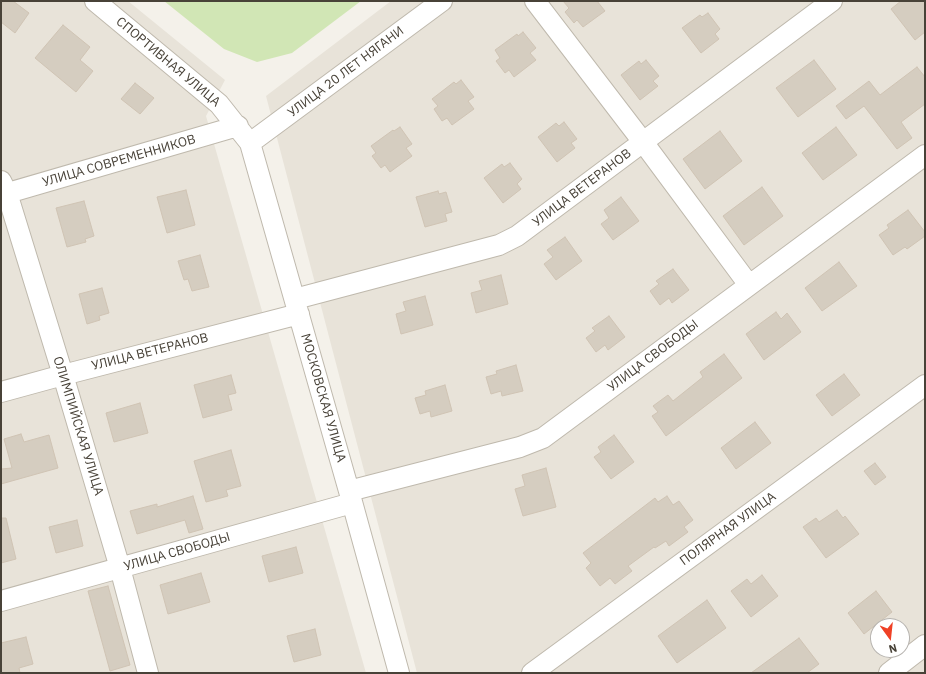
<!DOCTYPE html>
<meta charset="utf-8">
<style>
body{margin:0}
#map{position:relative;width:926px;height:674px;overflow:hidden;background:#f4f1ea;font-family:"IBM Plex Sans",sans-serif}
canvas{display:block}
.frame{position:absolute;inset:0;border:2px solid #484238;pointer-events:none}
.north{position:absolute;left:870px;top:618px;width:40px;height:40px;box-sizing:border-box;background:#fff;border:1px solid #b6b3af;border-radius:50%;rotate:165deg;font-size:11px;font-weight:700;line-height:16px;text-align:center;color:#484238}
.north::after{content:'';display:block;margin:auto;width:14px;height:18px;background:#ef4126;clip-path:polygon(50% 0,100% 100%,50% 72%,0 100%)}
</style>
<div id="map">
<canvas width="926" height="674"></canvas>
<div class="frame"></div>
<div class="north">N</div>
</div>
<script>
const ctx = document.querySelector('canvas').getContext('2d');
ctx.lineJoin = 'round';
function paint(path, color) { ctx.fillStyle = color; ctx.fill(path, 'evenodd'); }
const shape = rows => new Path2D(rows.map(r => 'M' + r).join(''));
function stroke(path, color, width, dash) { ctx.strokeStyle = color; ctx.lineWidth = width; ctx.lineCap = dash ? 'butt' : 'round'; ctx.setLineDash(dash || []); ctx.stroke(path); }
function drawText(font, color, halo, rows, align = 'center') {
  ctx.font = font + ' "IBM Plex Sans",sans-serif'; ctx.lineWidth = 3.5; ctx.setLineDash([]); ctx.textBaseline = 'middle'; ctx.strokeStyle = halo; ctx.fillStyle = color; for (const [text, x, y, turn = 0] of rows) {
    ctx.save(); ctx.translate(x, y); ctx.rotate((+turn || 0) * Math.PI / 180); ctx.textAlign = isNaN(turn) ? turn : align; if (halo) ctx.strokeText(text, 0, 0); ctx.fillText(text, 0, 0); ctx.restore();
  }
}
paint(shape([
 [1,1,128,1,225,80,206,116,366,673,1,673],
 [391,1,925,1,925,673,417,673,266,96],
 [878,626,902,626,902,650,878,650]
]), '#e8e3d9');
paint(shape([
 [164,1,361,1,292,53,257,62,224,49]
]), '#d1e6b5');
const building = shape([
 [1,1,13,1,29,13,15,33,1,22,1,1],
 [563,1,597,1,605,11,583,27,577,20,574,23,565,12,569,8,563,1],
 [901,1,925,1,925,32,915,40,891,9,901,1],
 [708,13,720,29,715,34,719,39,701,53,682,28,700,15,702,17,708,13],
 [63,25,90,47,80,60,93,71,76,92,35,58,63,25],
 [523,32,536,48,530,53,536,60,514,77,509,70,505,73,496,61,500,58,495,50,517,34,518,36,523,32],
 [646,60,659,76,653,81,658,86,640,100,621,75,639,61,641,64,646,60],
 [814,60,836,89,798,117,776,88,814,60],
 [917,67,925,77,925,104,901,122,912,138,897,149,864,106,846,119,836,106,869,81,880,95,917,67],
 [461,80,474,97,468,101,474,109,452,125,447,118,442,121,434,109,438,106,432,99,454,82,456,84,461,80],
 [135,83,154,98,140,114,121,99,135,83],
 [564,122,577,139,571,143,575,148,557,162,538,137,556,123,559,126,564,122],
 [400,127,412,144,406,148,412,156,390,172,385,165,381,168,372,156,376,153,371,146,393,130,394,131,400,127],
 [836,127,857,155,823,180,802,153,836,127],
 [720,131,742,161,705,189,683,159,720,131],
 [510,163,522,179,517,184,521,189,503,203,484,178,502,164,504,167,510,163],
 [762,187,783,216,744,245,723,216,762,187],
 [186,190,195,225,167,233,157,197,186,190],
 [438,191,439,194,446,192,452,212,445,214,447,221,425,227,416,197,438,191],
 [621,197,639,221,613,240,601,224,609,218,604,210,621,197],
 [84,201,94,236,85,239,86,242,67,247,56,208,84,201],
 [908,210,925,232,925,236,907,249,905,247,893,255,879,235,889,228,887,225,908,210],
 [565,237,582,261,556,280,544,264,553,257,547,250,565,237],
 [200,255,209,287,192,291,188,279,184,280,178,261,200,255],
 [839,262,857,286,822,311,805,288,839,262],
 [673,269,689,290,672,303,669,298,660,305,650,291,659,284,656,281,673,269],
 [501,275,508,304,476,313,471,293,482,290,479,281,501,275],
 [102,288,109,313,99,316,100,320,87,324,79,294,102,288],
 [425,296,433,325,401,334,396,314,406,311,403,302,425,296],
 [776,312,781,319,787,313,801,332,764,360,746,334,776,312],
 [609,316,625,337,608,350,605,345,596,352,586,338,595,331,592,328,609,316],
 [724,354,742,378,666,436,652,416,658,412,653,406,668,395,673,401,703,377,700,372,724,354],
 [516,365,523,391,502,396,501,391,491,394,486,377,497,374,496,371,516,365],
 [844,374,860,395,832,416,816,395,844,374],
 [231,375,236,393,228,395,232,410,203,418,194,385,231,375],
 [445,385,452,411,431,417,430,411,420,414,415,398,426,395,425,391,445,385],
 [140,403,148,433,114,442,106,413,140,403],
 [755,422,771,443,736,469,721,448,755,422],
 [21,434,24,442,49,435,58,468,1,484,1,469,12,468,4,439,21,434],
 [614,435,634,462,611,479,594,457,601,452,598,447,614,435],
 [231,450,241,486,226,490,228,496,206,502,194,461,231,450],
 [875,463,886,477,875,485,864,471,875,463],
 [546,468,556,507,523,516,515,489,525,486,522,475,546,468],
 [193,496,203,529,189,533,185,520,137,534,130,511,157,504,157,507,193,496],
 [667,496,673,505,679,501,693,520,684,527,688,532,669,546,666,541,655,548,654,547,628,566,632,571,615,584,610,578,600,586,586,568,591,563,583,553,655,498,658,502,667,496],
 [837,510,843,518,845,516,859,534,826,558,803,527,816,518,819,522,837,510],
 [1,518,6,518,16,559,1,563,1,518],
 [77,520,83,546,56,553,49,527,77,520],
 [296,547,303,573,269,582,262,556,296,547],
 [201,573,210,602,168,614,160,585,201,573],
 [762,575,778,596,751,617,731,591,747,579,751,584,762,575],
 [108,586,130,665,110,671,88,591,108,586],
 [876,591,892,612,864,634,848,613,876,591],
 [707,600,726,628,677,663,658,636,707,600],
 [315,629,321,655,294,662,287,636,315,629],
 [26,637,33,664,19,668,20,673,1,673,1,643,26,637],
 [799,638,819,664,807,673,751,673,799,638]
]);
paint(building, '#d5cdc0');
stroke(building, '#d0c4b4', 1);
const street = shape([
 [95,1,219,104,250,143,349,491,399,673],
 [535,1,643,142,749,285],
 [250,143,442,1],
 [1,181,7,193,63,375,120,568,148,673],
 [1,195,238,126],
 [295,299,499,245,517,236,832,1],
 [1,392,63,375,299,314],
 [349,491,520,447,543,438,925,155],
 [1,601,352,503],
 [532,673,925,385],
 [889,673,925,645]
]);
stroke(street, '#bfb9ad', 22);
stroke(street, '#fff', 20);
drawText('13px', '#484238', '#fff', [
 ["СПОРТИВНАЯ УЛИЦА",168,62,40],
 ["УЛИЦА 20 ЛЕТ НЯГАНИ",346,72,-37],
 ["УЛИЦА СОВРЕМЕННИКОВ",119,161,-16],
 ["УЛИЦА ВЕТЕРАНОВ",582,188,-37],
 ["УЛИЦА ВЕТЕРАНОВ",150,352,-14],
 ["УЛИЦА СВОБОДЫ",653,356,-37],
 ["МОСКОВСКАЯ УЛИЦА",323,398,74],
 ["ОЛИМПИЙСКАЯ УЛИЦА",78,426,73],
 ["ПОЛЯРНАЯ УЛИЦА",728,529,-36],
 ["УЛИЦА СВОБОДЫ",177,552,-16]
]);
</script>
